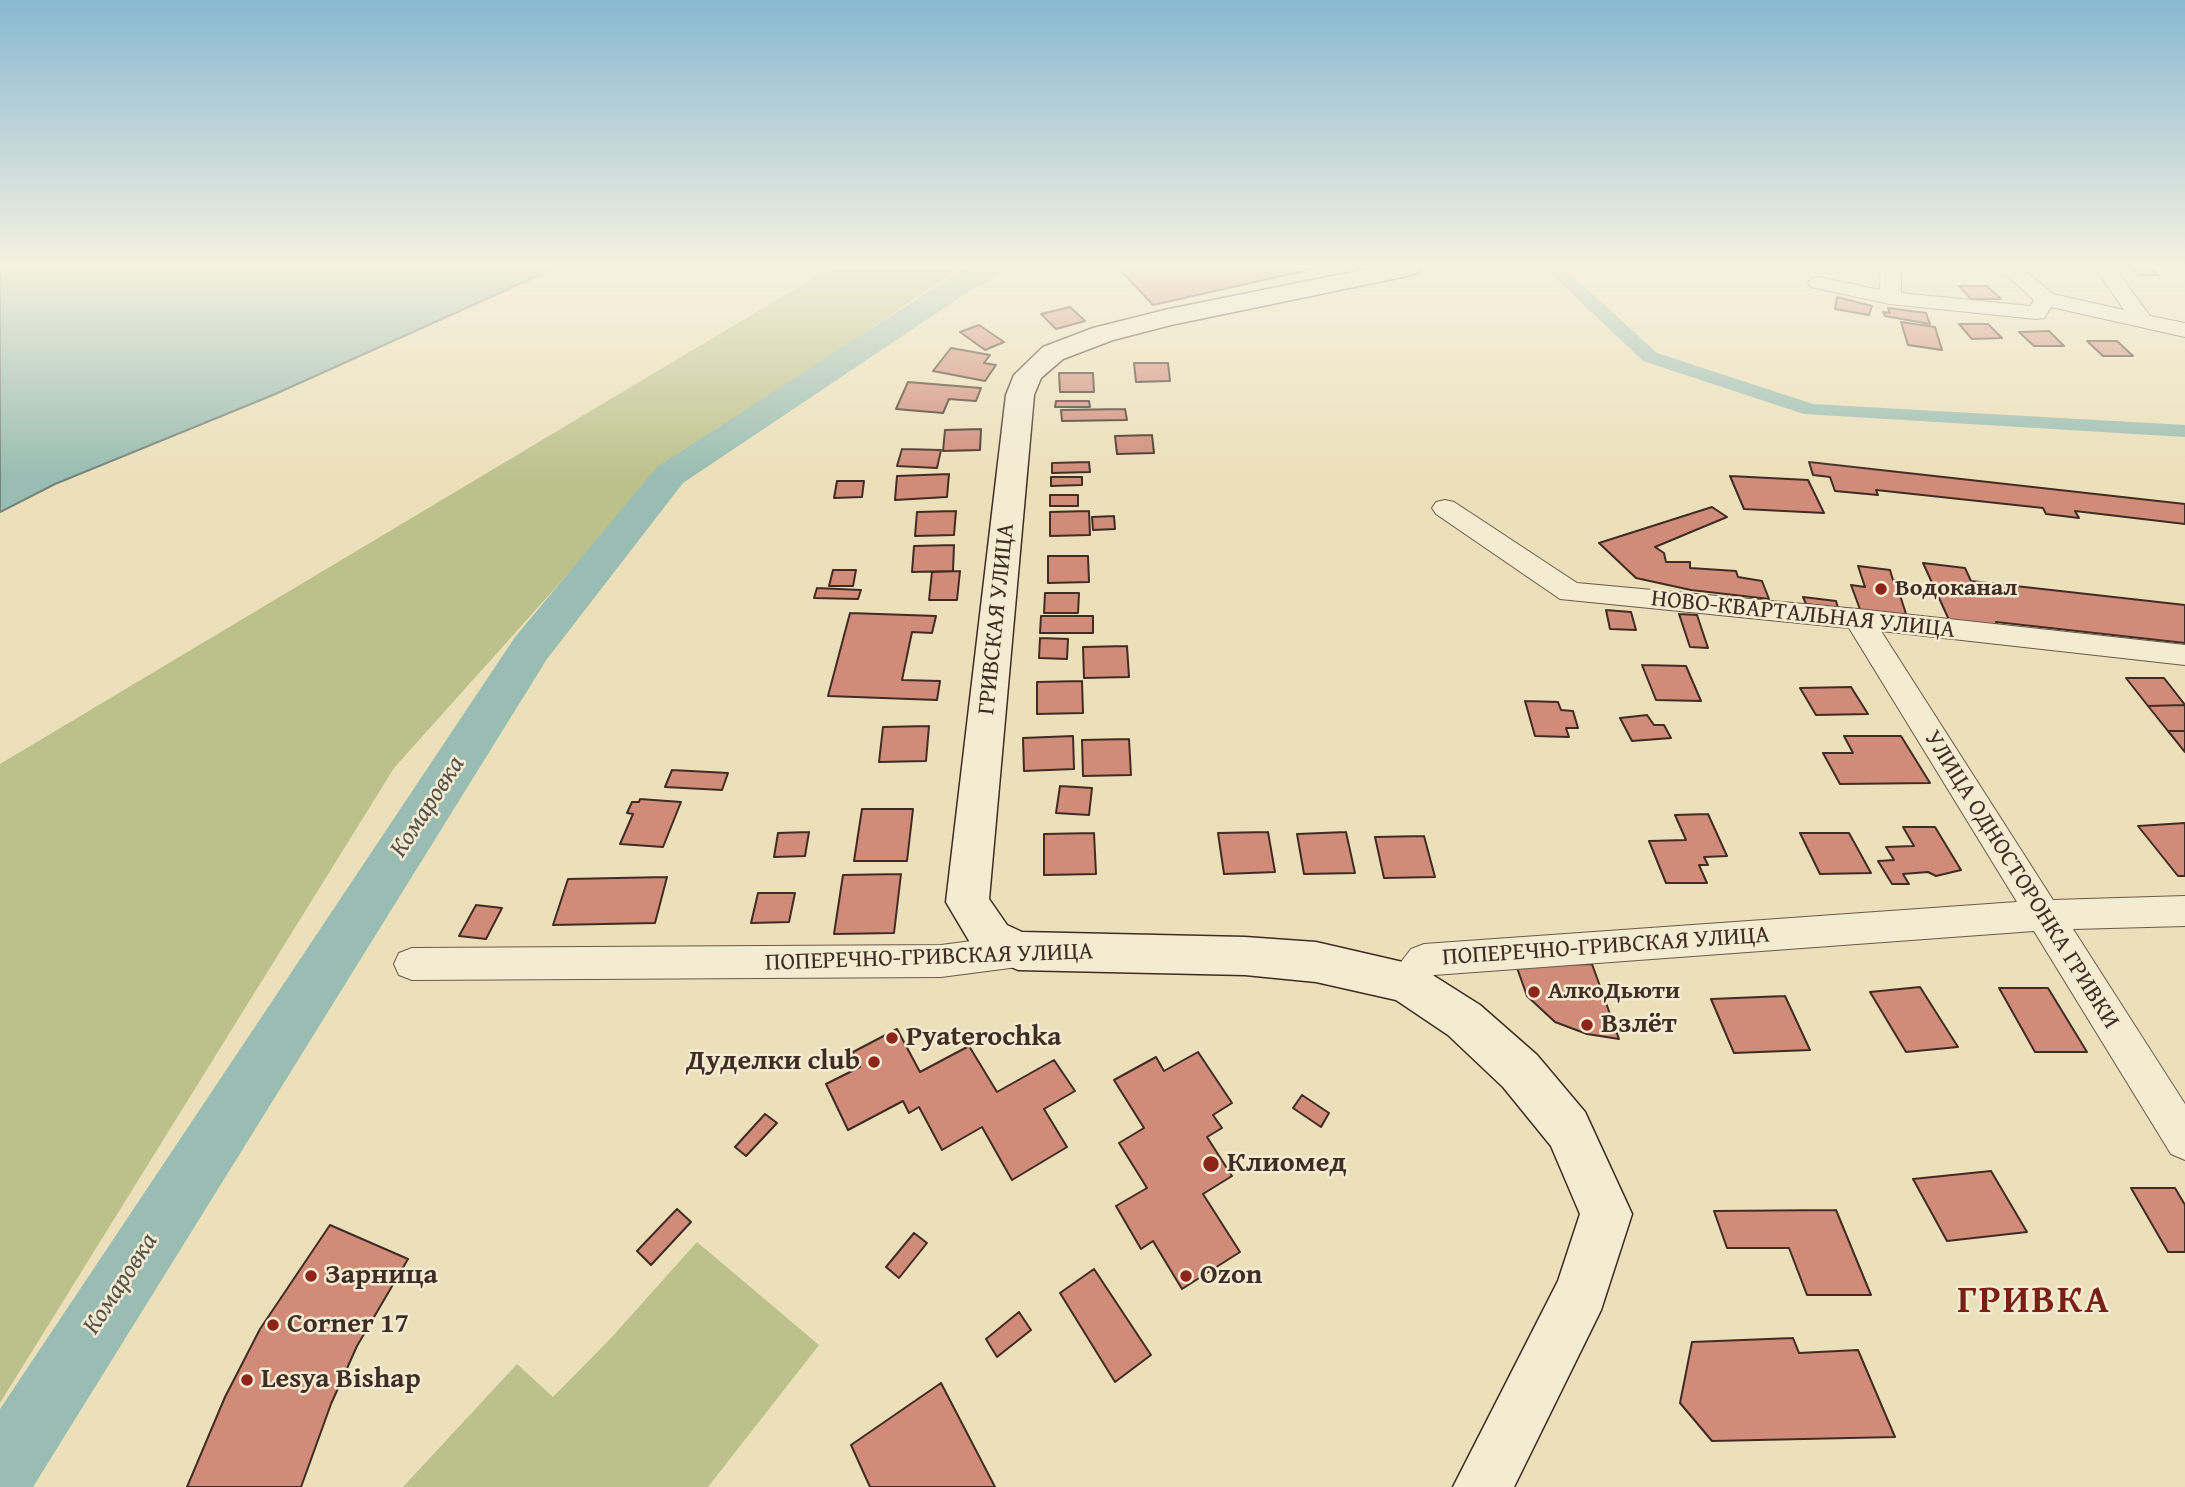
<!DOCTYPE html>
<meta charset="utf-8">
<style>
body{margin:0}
canvas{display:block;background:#ece0ba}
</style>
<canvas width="2185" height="1487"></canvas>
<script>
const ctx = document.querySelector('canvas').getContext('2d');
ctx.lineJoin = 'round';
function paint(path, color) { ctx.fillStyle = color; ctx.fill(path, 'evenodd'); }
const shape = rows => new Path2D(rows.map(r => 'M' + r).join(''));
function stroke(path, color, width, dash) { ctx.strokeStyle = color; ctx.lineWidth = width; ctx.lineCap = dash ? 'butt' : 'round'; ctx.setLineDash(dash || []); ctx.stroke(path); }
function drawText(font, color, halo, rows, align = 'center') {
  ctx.font = font + ' "Gentium Book Plus",serif'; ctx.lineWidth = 5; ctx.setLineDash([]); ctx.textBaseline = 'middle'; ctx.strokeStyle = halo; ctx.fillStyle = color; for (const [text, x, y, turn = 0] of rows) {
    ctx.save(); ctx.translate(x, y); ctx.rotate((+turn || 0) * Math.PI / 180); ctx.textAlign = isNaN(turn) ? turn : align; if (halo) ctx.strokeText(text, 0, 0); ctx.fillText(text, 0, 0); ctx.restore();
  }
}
paint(shape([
 [830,268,964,268,940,281,653,479,394,768,0,1403,0,764],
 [697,1242,819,1345,708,1487,403,1487,517,1364,553,1397,611,1338]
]), '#bcc18c');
const water = shape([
 [0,268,555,268,273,395,55,484,0,512,0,268]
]);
paint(water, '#99bdb2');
stroke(water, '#758379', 2);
paint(shape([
 [1545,268,1564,268,1657,353,1813,404,2185,425,2185,437,1804,414,1643,361,1545,268]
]), '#99bdb2');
paint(shape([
 [965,268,1003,268,999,275,971,290,683,483,547,659,33,1487,0,1487,0,1409,515,637,657,467,965,268]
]), '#99bdb2');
const building = shape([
 [1118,268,1317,268,1153,305,1118,268],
 [2131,268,2148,268,2158,275,2140,275,2131,268],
 [1959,286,1987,286,2001,299,1971,299,1959,286],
 [1837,297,1872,306,1869,315,1835,309,1837,297],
 [1070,307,1085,321,1056,329,1041,314,1070,307],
 [1888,308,1926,313,1930,324,1885,316,1883,312,1890,313,1888,308],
 [1901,322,1935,327,1942,350,1908,345,1901,322],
 [1959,324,1988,324,2002,338,1972,339,1959,324],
 [979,325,1004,342,985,350,960,332,979,325],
 [2049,331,2064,346,2034,346,2019,332,2049,331],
 [2087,341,2117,341,2133,356,2103,356,2087,341],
 [951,348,990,355,984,363,996,365,985,381,933,371,951,348],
 [1134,363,1168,363,1170,381,1136,382,1134,363],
 [1059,373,1093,373,1094,392,1060,392,1059,373],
 [908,382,981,388,976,401,949,399,943,413,896,409,908,382],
 [1056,401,1089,401,1090,407,1055,407,1056,401],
 [1125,409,1127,420,1062,421,1061,410,1125,409],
 [981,429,980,450,943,451,945,430,981,429],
 [1152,435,1154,453,1117,454,1115,436,1152,435],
 [902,449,941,450,937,468,897,466,902,449],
 [1089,462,1090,472,1052,473,1052,463,1089,462],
 [1809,462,2185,504,2185,524,2075,511,2079,518,2046,514,2043,508,1876,490,1878,495,1835,491,1830,477,1813,475,1809,462],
 [949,474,947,497,895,500,897,476,949,474],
 [1730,476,1808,480,1824,513,1744,509,1730,476],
 [1051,477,1082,477,1082,485,1051,486,1051,477],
 [837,481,864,481,862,497,834,498,837,481],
 [1050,495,1078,495,1078,506,1050,506,1050,495],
 [1712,507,1727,517,1655,547,1664,553,1666,562,1690,562,1690,568,1736,571,1738,577,1762,581,1769,599,1691,590,1636,578,1599,543,1712,507],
 [956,511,954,535,915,536,917,512,956,511],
 [1089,511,1090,535,1050,536,1050,512,1089,511],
 [1114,516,1115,529,1093,530,1092,517,1114,516],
 [954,545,953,571,912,572,914,546,954,545],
 [1048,556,1088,556,1089,582,1048,583,1048,556],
 [1923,563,1965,568,1971,581,2185,605,2185,643,1996,622,1998,626,1950,622,1923,563],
 [1858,566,1890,570,1893,580,1907,582,1911,593,1899,592,1907,617,1861,612,1851,585,1865,587,1858,566],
 [833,570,856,570,853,586,829,586,833,570],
 [960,571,957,600,929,600,932,572,960,571],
 [817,588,861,590,858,599,814,598,817,588],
 [1045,593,1079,593,1078,613,1044,613,1045,593],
 [1803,597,1836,601,1838,608,1806,604,1803,597],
 [1606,610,1631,612,1636,630,1610,629,1606,610],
 [850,613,936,616,932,633,912,632,902,680,940,681,937,700,828,696,850,613],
 [1679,614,1697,615,1708,648,1690,647,1679,614],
 [1041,616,1093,616,1093,633,1040,633,1041,616],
 [1040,638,1068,639,1067,659,1039,658,1040,638],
 [1127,646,1129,677,1084,678,1083,647,1127,646],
 [1642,665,1686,666,1701,701,1656,700,1642,665],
 [2126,678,2164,678,2185,705,2148,706,2126,678],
 [1082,681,1083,713,1037,714,1037,682,1082,681],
 [1851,687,1868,714,1816,715,1800,688,1851,687],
 [1525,701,1558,702,1561,710,1573,711,1578,728,1566,728,1569,737,1535,736,1525,701],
 [2185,705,2185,731,2168,731,2148,706,2185,705],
 [1647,715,1654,725,1664,725,1671,738,1632,741,1620,718,1647,715],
 [929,726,926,761,879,762,883,727,929,726],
 [2168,731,2185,731,2185,752,2168,731],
 [1073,736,1074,769,1024,771,1023,738,1073,736],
 [1844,736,1901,736,1930,783,1840,784,1823,753,1853,753,1844,736],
 [1129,739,1131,775,1083,776,1082,740,1129,739],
 [672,770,728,773,722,790,665,787,672,770],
 [1060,786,1092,788,1089,815,1056,813,1060,786],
 [640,799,681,802,663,847,620,844,633,814,627,813,632,802,639,802,640,799],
 [862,809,913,809,907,861,854,861,862,809],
 [1708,814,1727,856,1704,857,1708,865,1699,865,1707,883,1666,883,1649,841,1686,840,1675,815,1708,814],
 [2185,823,2185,876,2178,876,2138,826,2185,823],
 [1903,827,1935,827,1961,870,1936,876,1928,872,1903,874,1909,884,1892,884,1878,861,1894,860,1886,847,1914,846,1903,827],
 [809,832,805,856,774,857,778,833,809,832],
 [1268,832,1275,872,1224,874,1218,833,1268,832],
 [1346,832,1355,873,1304,874,1297,834,1346,832],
 [1094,833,1096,874,1044,875,1044,834,1094,833],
 [1800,833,1849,833,1871,873,1820,874,1800,833],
 [1424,836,1435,877,1384,878,1375,837,1424,836],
 [901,874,894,933,834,934,843,875,901,874],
 [667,877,655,923,553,925,568,879,667,877],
 [758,893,795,893,789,922,751,923,758,893],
 [476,905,502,908,486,939,459,936,476,905],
 [1592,964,1619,1039,1587,1034,1555,1022,1527,996,1516,965,1592,964],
 [1920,987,1958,1047,1906,1052,1870,992,1920,987],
 [1999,988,2048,988,2087,1052,2035,1052,1999,988],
 [1785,996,1810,1050,1734,1053,1711,999,1785,996],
 [897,1029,920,1072,969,1046,997,1092,1054,1060,1075,1091,1044,1109,1067,1147,1012,1180,982,1127,942,1150,919,1107,909,1113,903,1101,848,1130,826,1084,860,1067,853,1052,897,1029],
 [1198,1052,1232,1103,1213,1115,1222,1128,1207,1137,1232,1176,1203,1194,1240,1252,1182,1289,1153,1241,1141,1249,1116,1206,1147,1188,1119,1143,1144,1128,1114,1080,1156,1057,1164,1071,1198,1052],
 [1302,1095,1329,1113,1321,1127,1293,1108,1302,1095],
 [765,1114,777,1123,746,1156,735,1147,765,1114],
 [1991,1171,2027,1232,1947,1241,1913,1179,1991,1171],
 [2131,1188,2175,1188,2185,1205,2185,1252,2168,1252,2131,1188],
 [677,1209,691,1222,651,1265,637,1251,677,1209],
 [1836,1210,1871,1295,1807,1295,1789,1248,1727,1248,1714,1211,1836,1210],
 [330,1225,408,1259,357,1346,331,1404,301,1487,187,1487,225,1397,260,1329,330,1225],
 [914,1233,927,1243,899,1278,886,1267,914,1233],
 [1094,1269,1151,1355,1115,1382,1060,1293,1094,1269],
 [1019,1312,1031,1330,997,1357,986,1339,1019,1312],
 [1793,1338,1799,1353,1858,1350,1895,1437,1712,1441,1680,1403,1692,1342,1793,1338],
 [941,1383,995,1487,870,1487,851,1445,941,1383]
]);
paint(building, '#d08b79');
stroke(building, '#402c24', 2);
const street = shape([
 [1881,268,1901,268,1901,293,2030,306,2034,300,1999,268,2021,268,2053,294,2124,310,2095,268,2115,268,2150,316,2185,323,2185,337,2051,307,2044,318,2036,319,1890,304,1811,287,1808,283,1811,279,1818,277,1880,290,1881,268],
 [1445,500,1454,502,1577,583,1858,609,2185,645,2185,665,1881,631,2053,900,2185,896,2185,926,2073,929,2185,1104,2185,1160,2171,1154,2034,931,1434,975,1420,995,1407,999,1394,995,1388,983,1394,971,1411,949,1424,944,2017,902,1849,628,1560,599,1436,514,1432,508,1436,502,1445,500],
 [1018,935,1031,940,1036,951,1031,962,1018,967,941,977,412,980,399,975,394,964,399,953,412,948,941,945,1018,935]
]);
const secondary = shape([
 [1372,268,1420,268,1416,273,1407,276,1171,325,1113,340,1063,359,1041,378,1034,395,989,899,1007,925,1022,932,1245,937,1316,942,1407,963,1423,969,1480,1005,1537,1055,1585,1112,1632,1214,1601,1310,1514,1487,1453,1487,1558,1281,1580,1214,1551,1146,1503,1087,1448,1035,1396,1000,1316,982,1245,975,1018,970,975,951,946,902,1006,395,1014,375,1043,347,1093,328,1169,309,1372,268]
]);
stroke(street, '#6b594a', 2);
stroke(secondary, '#402c24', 3);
paint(street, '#f3ebd2');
paint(secondary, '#f3ebd2');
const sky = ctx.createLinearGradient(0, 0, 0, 476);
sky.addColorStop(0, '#88b8d2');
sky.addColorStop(0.56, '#f6f1e0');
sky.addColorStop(1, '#f6f1e000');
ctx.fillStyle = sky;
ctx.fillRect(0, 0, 2185, 476);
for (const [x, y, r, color] of [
 [1881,589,7,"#8f2418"],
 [1534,992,7,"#8f2418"],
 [1587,1025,7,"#8f2418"],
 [892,1038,7,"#8f2418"],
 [874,1062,7,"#8f2418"],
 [1211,1164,9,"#8f2418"],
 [311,1276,7,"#8f2418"],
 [1186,1276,7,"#8f2418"],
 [273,1325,7,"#8f2418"],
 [247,1380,7,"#8f2418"]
]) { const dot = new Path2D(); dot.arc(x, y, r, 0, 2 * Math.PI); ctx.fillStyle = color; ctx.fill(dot); stroke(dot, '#f3ebd2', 2.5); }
drawText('bold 24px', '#402c24', '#f3ebd2', [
 ["Водоканал",1895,589],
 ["АлкоДьюти",1548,992]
], 'left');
drawText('24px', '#402c24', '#f3ebd2', [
 ["НОВО-КВАРТАЛЬНАЯ УЛИЦА",1803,615,6],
 ["ГРИВСКАЯ УЛИЦА",997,619,-84],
 ["УЛИЦА ОДНОСТОРОНКА ГРИВКИ",2021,880,58],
 ["ПОПЕРЕЧНО-ГРИВСКАЯ УЛИЦА",1606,947,-4],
 ["ПОПЕРЕЧНО-ГРИВСКАЯ УЛИЦА",929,958,-2]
]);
drawText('italic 26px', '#565048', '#f3ebd2', [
 ["Комаровка",428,807,-57],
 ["Комаровка",121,1284,-57]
]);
drawText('bold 28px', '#402c24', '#f3ebd2', [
 ["Взлёт",1601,1025],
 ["Pyaterochka",906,1038],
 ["Дуделки club",860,1062,"right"],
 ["Клиомед",1227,1164],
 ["Зарница",325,1276],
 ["Ozon",1200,1276],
 ["Corner 17",287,1325],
 ["Lesya Bishap",261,1380]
], 'left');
ctx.letterSpacing = '2px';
drawText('bold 38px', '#7a1f14', '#f3ebd2', [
 ["ГРИВКА",2034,1302]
]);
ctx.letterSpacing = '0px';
</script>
